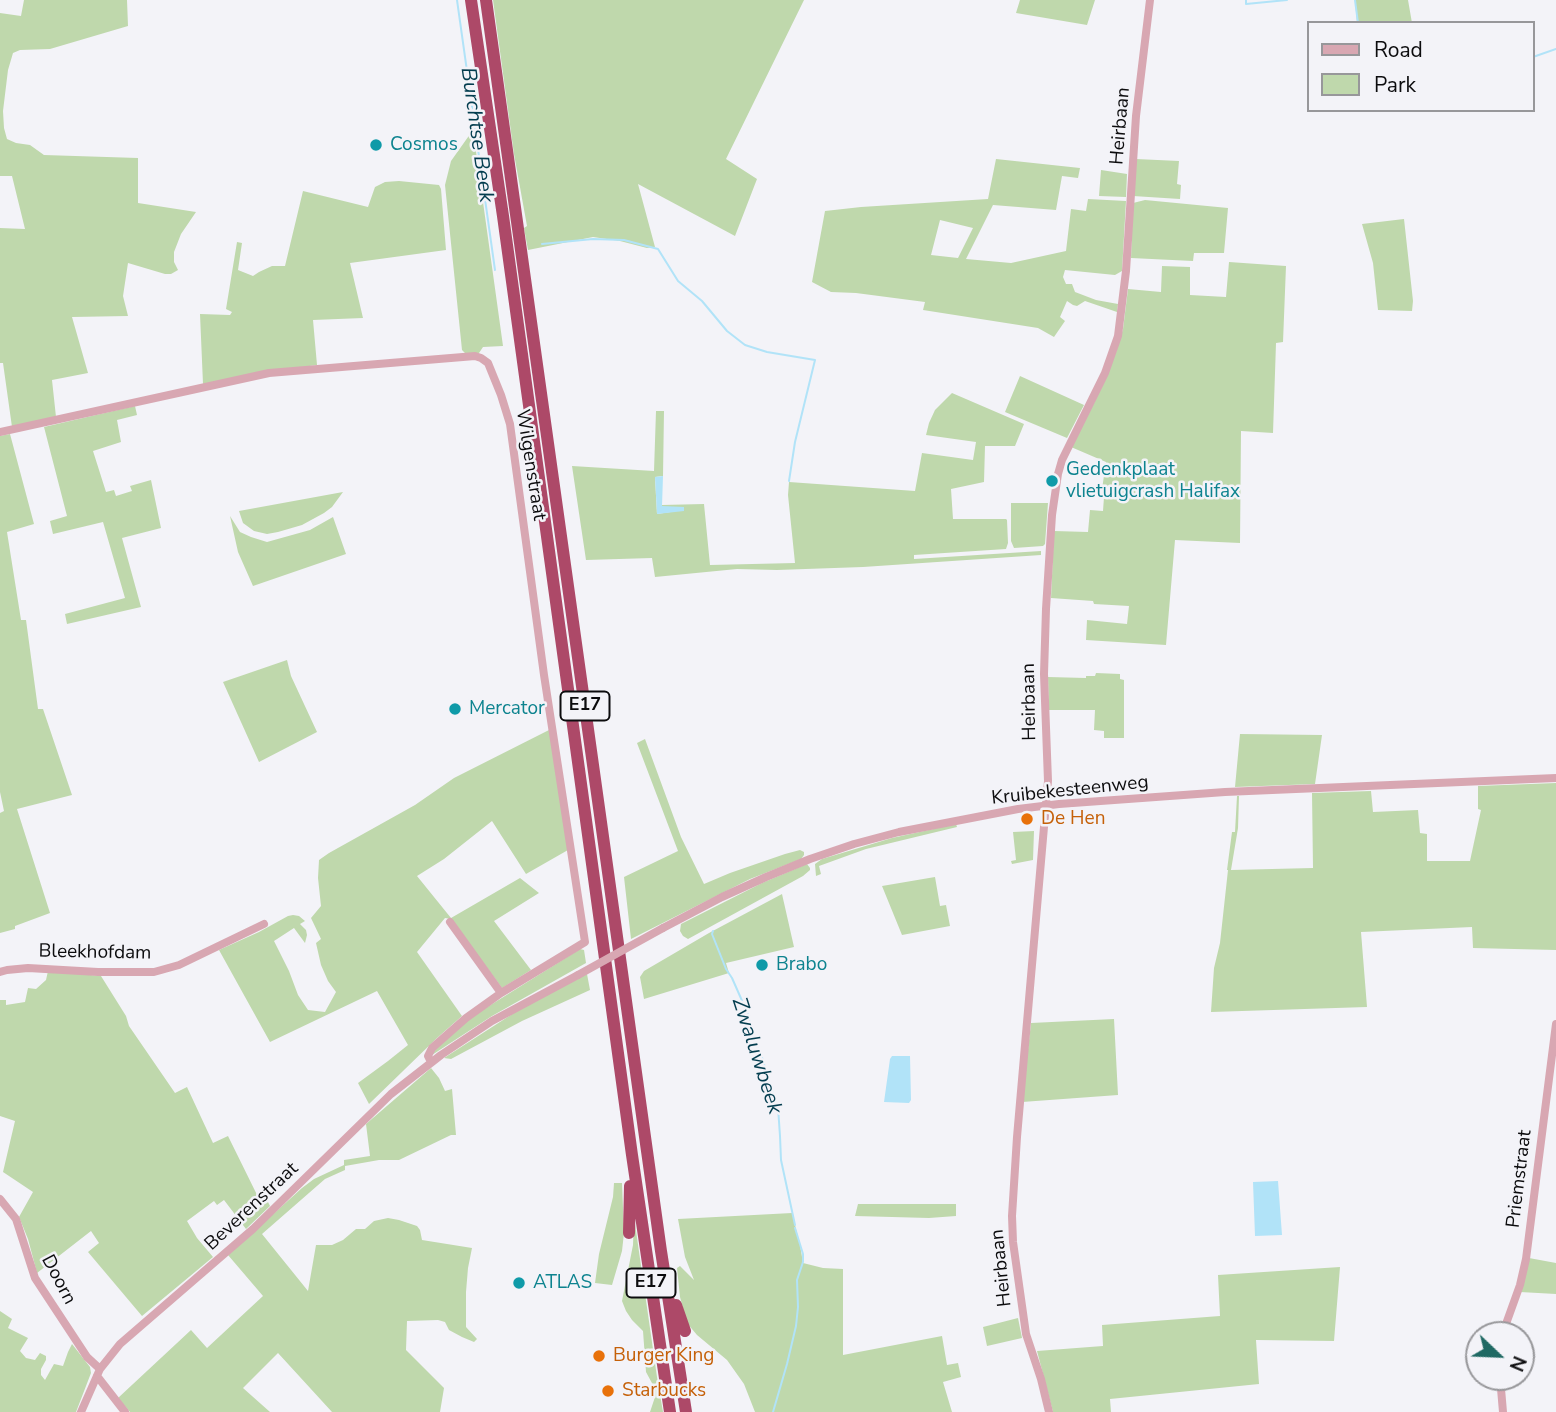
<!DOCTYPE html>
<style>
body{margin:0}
#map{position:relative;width:1556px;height:1412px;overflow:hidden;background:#f3f3f8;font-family:"Nunito Sans",sans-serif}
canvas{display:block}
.legend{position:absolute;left:1307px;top:21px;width:228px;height:91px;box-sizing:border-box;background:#f3f3f8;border:2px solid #97979a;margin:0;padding:9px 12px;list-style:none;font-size:21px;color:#0c0c0e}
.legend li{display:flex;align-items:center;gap:14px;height:35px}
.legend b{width:35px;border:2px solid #97979a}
.north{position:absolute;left:1465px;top:1321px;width:70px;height:70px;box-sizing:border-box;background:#f3f3f8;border:2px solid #97979a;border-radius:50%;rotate:113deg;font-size:19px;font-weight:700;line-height:28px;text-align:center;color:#0c0c0e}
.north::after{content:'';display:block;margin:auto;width:24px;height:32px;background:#1f6963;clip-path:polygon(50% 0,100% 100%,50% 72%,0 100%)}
</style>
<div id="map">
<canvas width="1556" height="1412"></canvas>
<ul class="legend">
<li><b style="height:9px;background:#d8a7b2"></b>Road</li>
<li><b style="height:19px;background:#bfd8ac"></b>Park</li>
</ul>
<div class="north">N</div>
</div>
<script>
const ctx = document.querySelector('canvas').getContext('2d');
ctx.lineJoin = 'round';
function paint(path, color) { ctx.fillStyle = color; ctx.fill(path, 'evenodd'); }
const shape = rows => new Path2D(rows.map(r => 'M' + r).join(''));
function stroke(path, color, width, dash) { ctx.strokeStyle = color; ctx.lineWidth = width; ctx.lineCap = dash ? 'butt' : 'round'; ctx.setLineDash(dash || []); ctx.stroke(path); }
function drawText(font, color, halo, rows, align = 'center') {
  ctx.font = font + ' "Nunito Sans",sans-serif'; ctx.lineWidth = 5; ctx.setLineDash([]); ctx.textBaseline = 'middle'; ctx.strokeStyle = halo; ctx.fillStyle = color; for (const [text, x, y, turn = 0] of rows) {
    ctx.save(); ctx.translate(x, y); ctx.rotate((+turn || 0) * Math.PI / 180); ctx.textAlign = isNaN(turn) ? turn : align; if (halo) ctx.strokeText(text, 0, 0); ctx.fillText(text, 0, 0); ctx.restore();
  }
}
paint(shape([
 [24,0,127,0,128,26,50,49,20,50,13,53,8,70,3,111,4,128,7,139,16,143,30,145,44,155,138,158,138,203,196,212,181,234,174,252,174,262,178,270,171,274,165,274,128,263,123,296,128,316,72,317,88,373,52,380,56,417,12,427,3,363,0,363,0,228,25,229,12,176,0,176,0,13,21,16],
 [493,0,804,0,726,159,757,179,735,236,638,184,655,247,647,248,620,241,593,237,528,250,524,228,527,226,514,154],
 [1020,0,1095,0,1087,25,1016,13],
 [1355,0,1408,0,1412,23,1357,23],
 [473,130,503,346,483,347,479,353,471,354,465,353,462,350,445,185,451,161],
 [996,159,1080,168,1078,178,1062,176,1056,210,993,205,966,259,1011,263,1066,251,1071,209,1086,211,1088,199,1126,201,1122,271,1115,275,1065,270,1063,277,1066,284,1072,284,1075,292,1096,300,1118,304,1117,312,1085,301,1077,306,1073,305,1067,301,1060,317,1065,321,1054,337,1038,328,923,310,925,302,856,293,831,292,812,282,825,211,861,207,988,199],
 [940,220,973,228,958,258,931,255],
 [1136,159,1179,161,1177,184,1181,185,1180,199,1133,196],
 [1101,170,1127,174,1126,197,1099,196],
 [399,181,439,185,441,189,446,250,350,263,363,318,313,320,317,365,264,372,203,384,200,314,230,315,232,312,226,309,237,242,242,243,238,270,253,276,259,272,272,266,285,266,303,191,368,207,375,187,385,182],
 [1145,200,1228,208,1224,253,1194,253,1193,261,1131,258,1133,203],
 [1404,219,1413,301,1412,311,1378,310,1373,263,1362,224],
 [1229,262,1286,266,1283,342,1276,343,1273,433,1241,431,1240,543,1175,540,1166,645,1086,640,1087,620,1127,624,1129,606,1094,604,1093,601,1051,598,1054,531,1088,532,1090,510,1103,511,1104,497,1101,496,1106,462,1071,447,1094,403,1116,352,1123,329,1128,289,1161,292,1162,266,1190,267,1190,295,1226,297],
 [1020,376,1084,405,1067,438,1005,412],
 [952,393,1024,424,1015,446,985,446,984,482,951,489,953,519,1006,519,1007,520,1008,543,1006,549,914,555,914,559,1041,551,1041,555,863,567,777,570,737,569,655,577,652,558,586,560,572,466,654,471,656,411,664,411,663,476,655,477,657,514,684,510,684,507,662,507,662,505,704,504,710,565,795,563,788,495,789,482,915,491,922,453,973,460,976,442,926,435,929,423,935,410],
 [135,406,137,415,117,420,121,442,93,451,106,492,114,490,116,496,132,491,130,486,151,480,161,528,122,538,141,607,67,624,65,614,125,598,103,522,53,534,50,521,67,516,44,427],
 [10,434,34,524,7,532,21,620,26,620,38,709,43,709,72,795,17,809,50,913,15,926,15,929,0,933,0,813,4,811,0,792,0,436],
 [343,492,332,507,324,513,302,525,278,532,267,534,254,531,243,523,239,511],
 [1011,503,1048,503,1045,544,1043,546,1014,548,1011,541],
 [230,516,240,532,251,537,267,542,310,530,333,517,346,554,253,586,238,552],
 [287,660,291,676,317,732,259,762,223,682],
 [1096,673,1120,674,1120,679,1124,680,1124,738,1104,738,1104,731,1094,730,1095,710,1049,710,1048,677,1086,678,1086,676,1095,676],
 [551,729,568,850,526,874,492,821,444,859,417,876,451,918,520,878,539,893,494,921,531,970,502,988,451,919,445,918,417,952,462,1016,437,1038,369,1104,358,1083,388,1061,408,1045,377,991,270,1042,219,950,259,932,288,916,293,915,299,916,305,921,300,924,306,930,307,935,305,943,294,928,274,941,289,971,298,995,308,1010,325,1012,336,992,328,981,321,965,316,943,321,939,311,918,321,906,318,878,319,860,329,853,415,805,454,778],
 [1240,734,1322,735,1315,784,1235,787],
 [645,739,681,837,704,884,730,873,785,854,800,850,804,852,804,855,801,859,750,879,631,939,624,877,678,851,637,743],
 [1556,783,1556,950,1473,948,1472,927,1361,932,1367,1007,1211,1012,1214,968,1220,943,1228,870,1227,870,1232,832,1235,832,1237,796,1239,796,1238,828,1231,870,1313,868,1312,793,1371,791,1373,812,1418,810,1420,833,1427,834,1427,861,1470,861,1481,810,1478,809,1478,786],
 [956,824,957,827,866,849,819,866,821,874,816,876,815,864,822,859,892,838],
 [1034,831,1033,860,1012,864,1011,861,1016,860,1013,832],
 [807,864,810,868,810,870,803,876,688,939,683,936,680,931,681,924,762,883],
 [935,877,940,906,946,905,950,926,902,935,882,886],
 [782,894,794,947,726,963,729,973,644,999,640,977,644,971,709,933],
 [580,949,584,950,586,963,492,1016,432,1055,432,1051,473,1016],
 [48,971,101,976,126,1016,129,1026,175,1093,187,1087,213,1143,228,1136,262,1205,268,1202,270,1206,246,1229,224,1200,217,1205,214,1201,187,1221,197,1238,213,1257,142,1316,88,1252,99,1243,91,1231,37,1273,28,1239,19,1217,33,1192,3,1172,15,1121,0,1116,0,1000,6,1000,6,1005,25,1002,28,988,36,989,46,980],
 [587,974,590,990,522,1021,451,1059,444,1058,517,1011],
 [1114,1019,1118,1095,1022,1102,1031,1023],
 [431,1068,439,1078,445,1091,452,1089,456,1135,451,1135,399,1160,379,1160,345,1166,345,1170,325,1179,262,1234,308,1291,316,1245,332,1245,343,1240,356,1229,365,1229,374,1221,388,1218,399,1220,417,1226,420,1230,422,1240,472,1248,468,1268,466,1292,466,1327,477,1339,474,1342,462,1337,449,1330,445,1322,438,1320,407,1321,406,1350,444,1388,440,1412,332,1412,278,1353,243,1388,270,1412,130,1412,118,1398,191,1330,207,1348,263,1296,228,1255,302,1188,314,1179,344,1165,344,1160,370,1156,366,1124],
 [614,1183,622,1183,624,1233,622,1251,612,1285,595,1283,599,1254,613,1197],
 [858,1204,956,1204,956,1216,929,1218,855,1216],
 [792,1213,800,1245,803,1263,823,1268,843,1269,843,1355,942,1336,947,1365,958,1363,961,1377,943,1382,952,1412,755,1412,744,1384,727,1360,697,1335,687,1323,680,1297,677,1268,680,1266,694,1280,685,1257,678,1219],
 [634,1217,657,1377,663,1412,650,1412,655,1397,653,1385,646,1372,643,1331,632,1320,626,1311,622,1301,633,1245],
 [1529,1258,1556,1263,1556,1294,1520,1292],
 [1340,1267,1334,1341,1256,1340,1259,1384,1110,1399,1111,1412,1053,1412,1037,1351,1103,1346,1102,1325,1220,1316,1218,1275],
 [0,1311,12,1319,8,1328,28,1338,20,1351,26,1358,35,1360,40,1353,46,1356,46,1360,41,1369,41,1375,45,1380,54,1364,63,1366,68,1352,72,1344,90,1367,91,1373,76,1412,0,1412],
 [1018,1318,1022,1338,987,1346,983,1327]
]), '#bfd8ac');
paint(shape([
 [663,476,662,506,684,507,684,511,657,514,655,477],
 [892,1056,910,1056,911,1100,909,1103,884,1102,890,1059],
 [1278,1181,1282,1235,1255,1236,1253,1182]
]), '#b1e3f8');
stroke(shape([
 [457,0,495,270],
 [1246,0,1246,4,1287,0],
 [1355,0,1358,23],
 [1533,57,1556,49],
 [542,244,593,239,624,240,658,249,678,281,702,301,727,331,745,345,767,352,815,360,795,442,789,481],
 [713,931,712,934,726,969,732,978,747,1012,754,1040,763,1060,768,1080,778,1107,780,1136,781,1160,795,1225],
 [773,1412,787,1364,796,1326,798,1307,797,1280,803,1262,803,1254,795,1228]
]), '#b1e3f8', 2);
stroke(shape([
 [0,432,269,373,475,356,481,358,488,363,501,395,510,424,544,675,585,942,501,993,466,1018,432,1048,428,1056,431,1062],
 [450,922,501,993],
 [663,928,722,897,766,877,810,859,854,844,899,832,1018,809,1059,804,1225,792,1556,778],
 [0,972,7,970,28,968,98,972,154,972,179,965,264,924],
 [0,1199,16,1219,35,1278,87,1357,100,1369],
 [1502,1335,1520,1285,1526,1259,1556,1024],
 [97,1376,125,1412],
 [1500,1377,1503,1412],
 [81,1412,100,1369,120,1344,253,1229,391,1094,441,1055,492,1021,578,975],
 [1049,1412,1041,1379,1026,1334,1013,1242,1012,1216,1017,1137,1048,781,1044,674,1046,609,1052,515,1058,474,1062,460,1105,373,1118,336,1126,271,1136,116,1150,0]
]), '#d8a7b2', 8);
stroke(shape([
 [471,0,503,216,632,1155,670,1412],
 [486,0,661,1251,686,1412],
 [629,1233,630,1186],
 [676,1305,685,1331]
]), '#ad4968', 12);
stroke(shape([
 [578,975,663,928]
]), '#d8a7b2', 8);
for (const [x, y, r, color] of [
 [376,145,7,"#0f9aa8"],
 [1052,481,7,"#0f9aa8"],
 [455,709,7,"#0f9aa8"],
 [1027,819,7,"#e8710a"],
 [762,965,7,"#0f9aa8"],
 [519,1283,7,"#0f9aa8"],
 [599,1356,7,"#e8710a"],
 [608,1391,7,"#e8710a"]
]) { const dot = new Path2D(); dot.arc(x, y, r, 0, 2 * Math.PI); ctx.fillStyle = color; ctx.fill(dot); stroke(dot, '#f3f3f8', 2.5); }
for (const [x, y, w] of [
 [585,706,49],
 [651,1283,49]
]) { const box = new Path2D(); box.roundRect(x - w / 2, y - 14.5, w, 29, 5); ctx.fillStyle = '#f3f3f8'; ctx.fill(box); stroke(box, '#0c0c0e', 2); }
drawText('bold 18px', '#0c0c0e', null, [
 ["E17",585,706],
 ["E17",651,1283]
]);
drawText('19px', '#0c0c0e', '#f3f3f8', [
 ["Heirbaan",1121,126,-85],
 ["Wilgenstraat",530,465,81],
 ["Heirbaan",1030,702,-91],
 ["Kruibekesteenweg",1070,791,-6],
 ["Bleekhofdam",95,953,1],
 ["Priemstraat",1520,1179,-83],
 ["Beverenstraat",252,1207,-43],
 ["Heirbaan",1002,1268,-96],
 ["Doorn",58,1280,62]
]);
drawText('19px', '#0d838f', '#f3f3f8', [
 ["Cosmos",390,145],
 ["Gedenkplaat",1066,470],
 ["vlietuigcrash Halifax",1066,492],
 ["Mercator",469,709],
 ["Brabo",776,965],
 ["ATLAS",533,1283]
], 'left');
drawText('19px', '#c56008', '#f3f3f8', [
 ["De Hen",1041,819],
 ["Burger King",613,1356],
 ["Starbucks",622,1391]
], 'left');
drawText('italic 21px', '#033d4f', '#f3f3f8', [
 ["Burchtse Beek",476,135,82],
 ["Zwaluwbeek",756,1056,72]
]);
</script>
